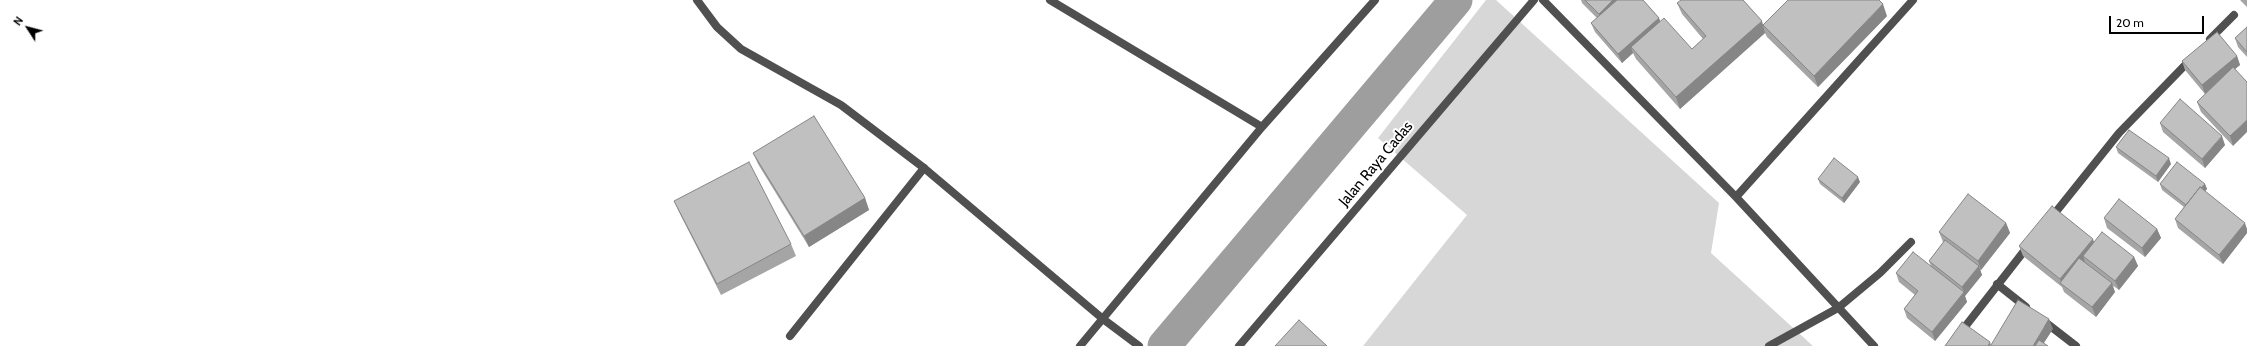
<!DOCTYPE html>
<style>
body{margin:0}
#map{position:relative;width:2247px;height:346px;overflow:hidden;background:#fff;font-family:Cabin,sans-serif}
canvas{display:block}
.north{position:absolute;left:8px;top:8px;width:40px;height:40px;-webkit-text-stroke:3px #fff;paint-order:stroke;rotate:306deg;font-size:11px;font-weight:700;line-height:16px;text-align:center;color:#000}
.north::after{content:'';display:block;margin:auto;width:14px;height:18px;background:#000;clip-path:polygon(50% 0,100% 100%,50% 72%,0 100%)}
.scale{position:absolute;left:2109px;top:16px;width:95px;height:18px;box-sizing:border-box;border:2px solid #000;border-top:0;padding-left:5px;font-size:12px;line-height:14px;white-space:nowrap;color:#000;-webkit-text-stroke:3px #fff;paint-order:stroke}
</style>
<div id="map">
<canvas width="2247" height="346"></canvas>
<div class="north">N</div>
<div class="scale">20 m</div>
</div>
<script>
const ctx = document.querySelector('canvas').getContext('2d');
ctx.lineJoin = 'round';
function paint(path, color) { ctx.fillStyle = color; ctx.fill(path, 'evenodd'); }
const shape = rows => new Path2D(rows.map(r => 'M' + r).join(''));
function stroke(path, color, width, dash) { ctx.strokeStyle = color; ctx.lineWidth = width; ctx.lineCap = dash ? 'butt' : 'round'; ctx.setLineDash(dash || []); ctx.stroke(path); }
function drawText(font, color, halo, rows, align = 'center') {
  ctx.font = font + ' Cabin,sans-serif'; ctx.lineWidth = 4; ctx.setLineDash([]); ctx.textBaseline = 'middle'; ctx.strokeStyle = halo; ctx.fillStyle = color; for (const [text, x, y, turn = 0] of rows) {
    ctx.save(); ctx.translate(x, y); ctx.rotate((+turn || 0) * Math.PI / 180); ctx.textAlign = isNaN(turn) ? turn : align; if (halo) ctx.strokeText(text, 0, 0); ctx.fillText(text, 0, 0); ctx.restore();
  }
}
paint(shape([
 [1486,0,1496,0,1719,203,1711,253,1813,346,1363,346,1467,215,1378,138]
]), '#d7d7d7');
stroke(shape([
 [1164,346,1456,0]
]), '#9e9e9e', 33);
stroke(shape([
 [790,336,924,168]
]), '#505050', 8);
stroke(shape([
 [697,0,717,27,741,49,841,105,924,168,1103,319,1139,346],
 [1050,0,1262,127],
 [1543,0,1736,197,1874,346],
 [2210,39,2234,15],
 [1736,197,1913,0],
 [2051,218,2119,133,2191,59],
 [1997,284,2026,307],
 [2045,322,2076,346],
 [1080,346,1262,127,1375,0],
 [1769,346,1838,308,1880,273,1911,242],
 [1950,346,2028,246]
]), '#505050', 8);
stroke(shape([
 [1239,346,1534,0]
]), '#505050', 8);
paint(shape([
 [1581,0,1643,0,1659,18,1660,21,1692,49,1703,39,1682,14,1677,3,1763,25,1887,16,1818,87,1767,37,1765,33,1680,109,1636,59,1633,53,1622,63,1595,32,1591,23,1597,18,1582,3],
 [2240,0,2247,0,2247,7],
 [2247,27,2247,57,2238,47,2235,38],
 [2237,56,2240,65,2235,69,2233,146,2201,112,2197,102,2210,90,2205,94,2185,70,2182,61],
 [2160,123,2225,145,2205,168,2163,132],
 [2116,147,2171,164,2158,182,2118,153],
 [753,153,865,198,869,210,809,247,758,164],
 [1818,179,1860,182,1844,203,1820,184],
 [2160,184,2205,184,2207,189,2205,191,2247,229,2247,233,2223,264,2178,228,2175,219,2184,207,2162,190],
 [674,201,791,244,796,256,721,295,679,212],
 [2104,218,2157,229,2161,238,2145,257,2107,228],
 [2006,223,2010,233,1981,270,1980,270,1982,275,1965,296,1967,302,1935,341,1907,318,1904,309,1915,295,1899,282,1896,273,1931,266,1929,261,1944,242,1943,242,1939,232],
 [2094,242,2134,257,2138,266,2119,290,2112,285,2115,292,2096,317,2064,292,2062,287,2023,256,2019,246]
]), '#a5a5a5');
paint(shape([
 [1613,0,1626,0,1602,24,1599,14],
 [1883,4,1887,16,1818,87,1814,76],
 [1659,18,1662,28,1631,47,1633,53,1622,63,1618,54],
 [1762,21,1765,33,1680,109,1676,97],
 [2237,56,2240,65,2205,94,2202,85],
 [2247,120,2247,132,2233,146,2230,136],
 [2222,136,2225,145,2205,168,2202,159],
 [2169,158,2171,164,2158,182,2156,176],
 [1858,177,1860,182,1844,203,1842,198],
 [2205,184,2207,189,2189,211,2187,206],
 [865,198,869,210,809,247,804,236],
 [2006,223,2010,233,1981,270,1978,261],
 [2245,223,2247,229,2247,233,2223,264,2219,255],
 [2157,229,2161,238,2145,257,2142,248],
 [2093,239,2096,248,2083,256,2085,262,2065,286,2062,284,2060,279],
 [2134,257,2138,266,2119,290,2115,281],
 [1979,266,1982,275,1965,296,1967,302,1935,341,1932,332,1964,292,1962,287],
 [2112,283,2115,292,2096,317,2092,307],
 [2049,319,2053,329,2042,346,2033,346],
 [1990,342,1991,346,1988,346]
]), '#868686');
const building = shape([
 [1585,0,1613,0,1599,14,1585,0],
 [1617,0,1643,0,1659,18,1618,54,1591,23,1617,0],
 [1681,0,1743,0,1762,21,1676,97,1631,47,1664,18,1692,49,1706,36,1677,3,1681,0],
 [1788,0,1879,0,1883,4,1814,76,1763,25,1788,0],
 [2247,27,2247,52,2235,38,2247,27],
 [2217,32,2237,56,2202,85,2182,61,2217,32],
 [2233,67,2247,82,2247,120,2230,136,2197,102,2233,67],
 [2180,99,2222,136,2202,159,2160,123,2180,99],
 [814,116,865,198,804,236,753,153,814,116],
 [2129,130,2169,158,2156,176,2116,147,2129,130],
 [1834,158,1858,177,1842,198,1818,179,1834,158],
 [749,162,791,244,717,284,674,201,749,162],
 [2177,162,2205,184,2201,188,2200,187,2186,205,2160,184,2177,162],
 [2200,187,2245,223,2219,255,2175,219,2200,187],
 [1968,194,2006,223,1978,261,1939,232,1968,194],
 [2119,199,2157,229,2142,248,2104,218,2119,199],
 [2052,206,2093,239,2060,279,2019,246,2052,206],
 [2102,232,2134,257,2115,281,2083,256,2102,232],
 [1945,240,1979,266,1962,287,1929,261,1945,240],
 [1913,252,1964,292,1932,332,1904,309,1918,291,1896,273,1913,252],
 [2079,258,2112,283,2092,307,2060,283,2079,258],
 [2018,300,2049,319,2033,346,1993,346,1991,345,2018,300],
 [1299,320,1327,346,1275,346,1299,320],
 [1962,322,1990,342,1988,346,1945,346,1962,322],
 [2039,340,2048,346,2035,346,2039,340]
]);
paint(building, '#c0c0c0');
stroke(building, '#868686', 1);
drawText('15px', '#000', '#fff', [
 ["Jalan Raya Cadas",1376,164,-50]
]);
</script>
